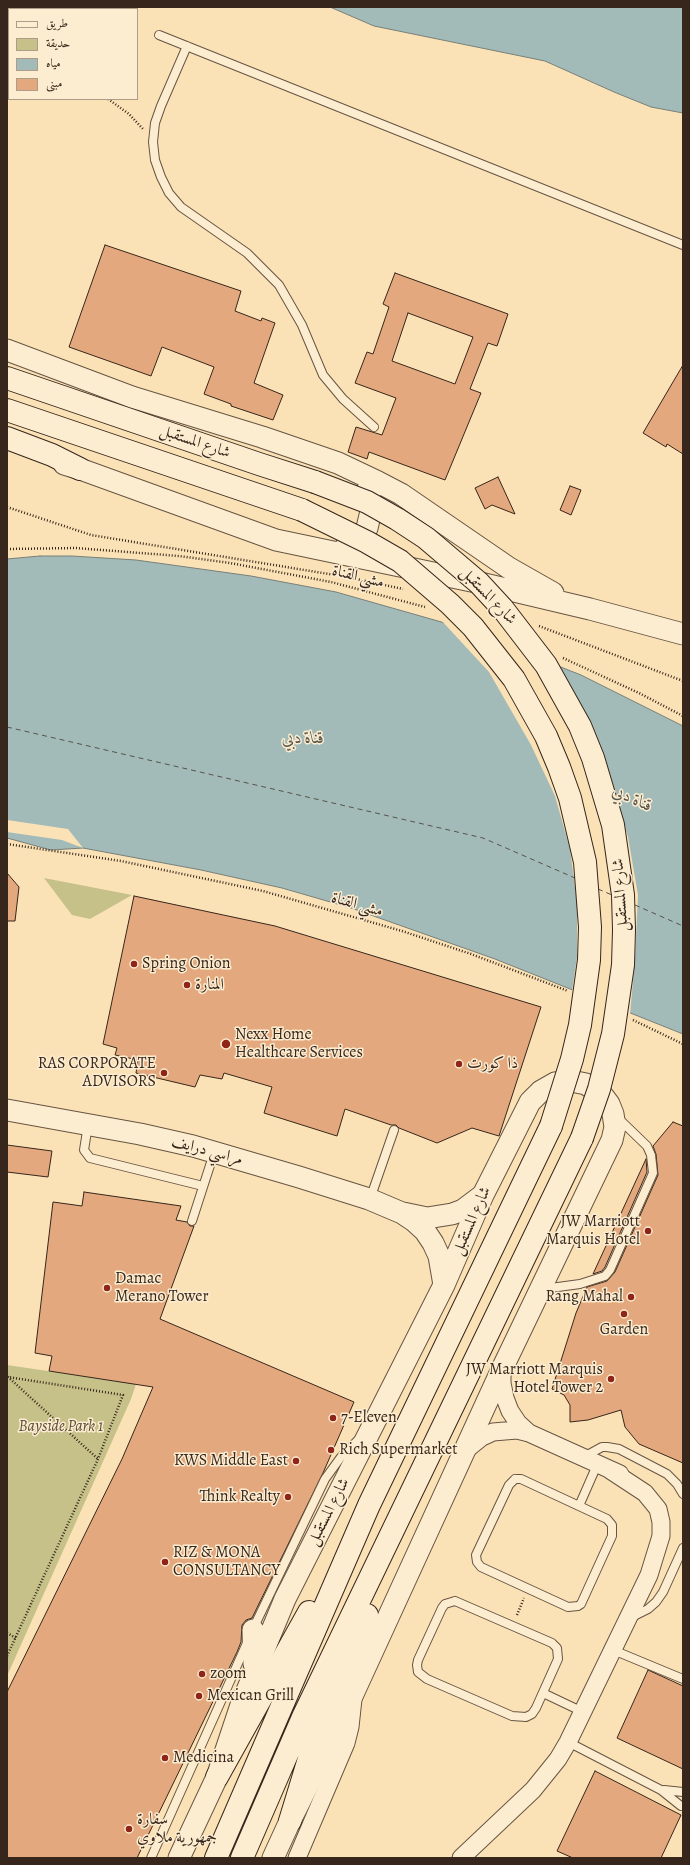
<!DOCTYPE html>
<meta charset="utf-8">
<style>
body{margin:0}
#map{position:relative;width:690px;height:1865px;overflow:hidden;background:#fbe2b6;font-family:Alegreya,Amiri,serif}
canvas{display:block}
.frame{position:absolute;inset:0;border:8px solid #36261b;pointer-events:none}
.legend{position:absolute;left:8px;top:8px;width:130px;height:92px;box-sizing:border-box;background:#fcecd0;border:1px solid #ad9d88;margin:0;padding:5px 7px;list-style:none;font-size:12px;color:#36261b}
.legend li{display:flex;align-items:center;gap:8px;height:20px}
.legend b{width:20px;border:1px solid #ad9d88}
</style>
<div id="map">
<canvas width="690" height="1865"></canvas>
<div class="frame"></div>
<ul class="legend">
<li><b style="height:5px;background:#fcecd0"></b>طريق</li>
<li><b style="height:11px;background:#c6c189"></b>حديقة</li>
<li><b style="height:11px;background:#a3bbb8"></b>مياه</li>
<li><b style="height:11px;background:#e4a87e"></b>مبنى</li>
</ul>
</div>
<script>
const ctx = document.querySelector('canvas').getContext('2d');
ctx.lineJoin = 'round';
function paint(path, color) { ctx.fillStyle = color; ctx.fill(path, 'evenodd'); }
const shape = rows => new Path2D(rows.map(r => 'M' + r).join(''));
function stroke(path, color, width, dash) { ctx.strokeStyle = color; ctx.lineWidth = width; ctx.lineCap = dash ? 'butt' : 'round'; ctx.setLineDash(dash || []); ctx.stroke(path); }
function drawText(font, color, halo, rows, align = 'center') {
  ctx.font = font + ' Alegreya,Amiri,serif'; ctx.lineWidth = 3; ctx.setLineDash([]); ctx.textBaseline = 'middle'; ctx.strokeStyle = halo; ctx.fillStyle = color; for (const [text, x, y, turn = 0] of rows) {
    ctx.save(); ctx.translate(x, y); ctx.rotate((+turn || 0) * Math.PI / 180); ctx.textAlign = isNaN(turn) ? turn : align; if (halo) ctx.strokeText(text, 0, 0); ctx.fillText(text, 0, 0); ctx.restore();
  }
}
paint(shape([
 [44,878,132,895,90,919,72,915],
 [7,1365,136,1384,131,1399,7,1676]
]), '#c6c189');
const water = shape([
 [330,7,683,7,683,113,651,107,614,92,545,61,374,26,330,7],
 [40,556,72,556,136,560,251,576,336,592,459,627,581,675,683,726,683,1034,495,959,351,908,282,888,201,870,83,848,51,850,7,838,7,559,40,556]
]);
paint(water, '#a3bbb8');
stroke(water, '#777f79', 1);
paint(shape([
 [441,620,459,625,557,663,590,724,612,781,628,837,638,895,635,958,630,1015,572,991,577,957,577,903,570,849,555,796,531,745,489,672],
 [7,820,68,829,83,848,62,840,7,832]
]), '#fbe2b6');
stroke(shape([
 [7,727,483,838,575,878],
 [598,889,612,895],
 [635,905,683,926]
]), '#57534a', 1, [5, 4]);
const building = shape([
 [105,245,241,291,235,311,261,321,262,318,275,323,254,383,283,395,273,420,231,406,231,404,204,394,214,367,162,347,151,376,69,347,105,245],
 [395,273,508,314,497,346,488,343,470,389,481,393,445,480,369,452,367,459,348,452,356,427,382,435,396,398,355,383,367,352,373,354,389,307,383,304,395,273],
 [408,313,473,337,455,384,392,361,408,313],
 [683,365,683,454,667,444,666,447,643,433,683,365],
 [498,477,515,514,492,505,485,509,475,488,498,477],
 [570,486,581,490,571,515,560,510,570,486],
 [7,873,19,887,15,921,7,921,7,873],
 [134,896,275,926,541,1007,499,1136,472,1128,437,1143,399,1128,396,1125,391,1125,345,1109,337,1136,264,1113,272,1087,224,1073,222,1079,200,1075,195,1087,136,1073,138,1060,115,1055,117,1048,103,1044,134,896],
 [673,1122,683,1126,683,1463,639,1444,625,1427,621,1410,588,1420,570,1422,570,1405,564,1395,552,1389,576,1313,587,1287,607,1281,615,1272,658,1175,656,1154,653,1146,673,1122],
 [7,1145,52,1151,48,1177,7,1172,7,1145],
 [646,1159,647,1172,605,1267,602,1271,593,1274,646,1159],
 [84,1192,181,1206,176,1220,187,1222,190,1226,194,1226,160,1319,354,1402,323,1473,252,1618,246,1620,242,1625,241,1642,237,1652,137,1858,7,1858,7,1692,122,1459,153,1387,49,1371,52,1356,35,1353,53,1202,82,1206,84,1192],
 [648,1670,683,1686,683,1769,617,1738,648,1670],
 [595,1771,681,1815,661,1858,573,1858,557,1851,595,1771]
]);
paint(building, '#e4a87e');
stroke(building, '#36261b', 1);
const service = shape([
 [159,35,683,245],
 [187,46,161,106,155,123,153,142,155,160,161,177,169,193,181,207,247,253,279,285,302,325,323,375,343,399,374,427],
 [88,1125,84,1150,90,1158,203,1186],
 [370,1199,394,1130],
 [192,1221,214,1153],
 [543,1289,580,1284,605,1276,610,1270,653,1173,651,1155,647,1146,618,1118],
 [582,1458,602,1447,607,1447,619,1449,667,1474,677,1484,683,1494],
 [515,1479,521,1479,607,1519,612,1525,612,1536,581,1604,578,1606,568,1607,481,1567,477,1562,476,1555,509,1485,515,1479],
 [579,1506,597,1465],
 [455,1601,552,1643,557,1648,558,1659,536,1708,532,1714,526,1717,512,1716,427,1679,418,1672,417,1665,418,1660,442,1608,445,1604,455,1601],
 [630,1618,648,1609,656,1602,663,1592,683,1548],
 [253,1629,325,1479,341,1457,358,1440],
 [613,1650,683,1679],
 [543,1693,583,1712],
 [568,1742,661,1790,681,1806],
 [664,1790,683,1792],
 [151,1858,247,1643]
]);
const minor = shape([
 [502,1369,502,1383,505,1398,510,1411,518,1423,529,1433],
 [466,1450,482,1437,493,1432,517,1430,529,1433,620,1474],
 [297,1858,346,1743,350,1727,353,1699],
 [461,1858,533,1790,558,1759,568,1742,649,1575,661,1536,661,1522,658,1509,645,1493,610,1470]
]);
const tertiary = shape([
 [7,350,132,397,262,437,338,463,378,482,401,494,509,568,553,593],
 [64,464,80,469,276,540,476,582,590,609,683,634],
 [345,548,354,544,367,528,372,507,368,489],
 [7,1110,140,1134,193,1146,299,1177,369,1199,402,1213,414,1221,425,1231,433,1243,439,1256,444,1285],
 [403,1213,427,1218,452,1214,463,1210,483,1195],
 [253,1630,254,1664],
 [179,1858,217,1777,241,1705,285,1599,444,1285,483,1195,530,1102,541,1091,555,1083,571,1081,586,1084,603,1096,609,1104,613,1114,615,1127,612,1140,502,1369,353,1694,290,1821,273,1858]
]);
const secondary = shape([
 [7,378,259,464,315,482],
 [7,410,302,510],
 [7,438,52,455,80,469],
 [217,1777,309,1612],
 [290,1821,312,1749,367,1615],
 [216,1858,369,1505,551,1126],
 [242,1858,304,1715,582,1138]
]);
stroke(service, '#675542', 10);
stroke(minor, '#675542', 19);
stroke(tertiary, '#675542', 23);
stroke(secondary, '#36261b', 24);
stroke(shape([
 [7,61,9,62],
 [108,99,129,114,143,129],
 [7,507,91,535,347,577,403,589],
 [7,549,76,548,179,556,230,563,331,582,425,607],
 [539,626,683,681],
 [563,658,639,693,683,716],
 [7,844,121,861,263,891,402,931,471,954,568,991],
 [633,1020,683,1044],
 [517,1615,524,1598],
 [7,1633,16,1638],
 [7,1656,98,1459,123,1395,8,1377,98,1459]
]), '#36261b', 2.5, [1, 2]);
stroke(service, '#fcecd0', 8);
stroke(minor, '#fcecd0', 17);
stroke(tertiary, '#fcecd0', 21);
stroke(secondary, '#fcecd0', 22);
const secondaryBridge = shape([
 [315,482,367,502,397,519,426,538,479,583,503,609,546,665,580,726,593,758,613,825,623,895,624,930,623,965,613,1034,599,1089,582,1138],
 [302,510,367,542,400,561,450,604,473,627,514,679,546,736,559,767,570,798,585,862,590,927,589,960,580,1025,572,1059,551,1126]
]);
stroke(secondaryBridge, '#36261b', 24, []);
stroke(secondaryBridge, '#fcecd0', 22);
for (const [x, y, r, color] of [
 [134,964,4,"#8f2418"],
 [187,985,4,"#8f2418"],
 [226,1044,5,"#8f2418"],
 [459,1064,4,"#8f2418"],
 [164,1073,4,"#8f2418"],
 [648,1231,4,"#8f2418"],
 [107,1288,4,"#8f2418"],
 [631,1297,4,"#8f2418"],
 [624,1314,4,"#8f2418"],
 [611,1379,4,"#8f2418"],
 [333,1418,4,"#8f2418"],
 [331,1450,4,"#8f2418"],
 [296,1461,4,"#8f2418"],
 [288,1497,4,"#8f2418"],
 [165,1562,4,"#8f2418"],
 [202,1674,4,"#8f2418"],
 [199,1696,4,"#8f2418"],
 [165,1758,4,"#8f2418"],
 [129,1829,4,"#8f2418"]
]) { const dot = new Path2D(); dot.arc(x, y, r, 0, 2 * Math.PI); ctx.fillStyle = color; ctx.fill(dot); stroke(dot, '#fcecd0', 1.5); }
drawText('16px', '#36261b', '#fcecd0', [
 ["شارع المستقبل",195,442,19],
 ["مشي القناة",358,577,14],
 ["شارع المستقبل",488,596,46],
 ["شارع المستقبل",621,895,-94],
 ["مشي القناة",357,905,16],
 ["مراسي درايف",207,1151,15],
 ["شارع المستقبل",472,1221,-66],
 ["شارع المستقبل",329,1512,-63]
]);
drawText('16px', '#36261b', '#fcecd0', [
 ["Spring Onion",142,964],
 ["المنارة",195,985],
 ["Nexx Home",235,1035],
 ["Healthcare Services",235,1053],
 ["RAS CORPORATE",156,1064,"right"],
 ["ADVISORS",156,1082,"right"],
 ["ذا كورت",467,1064],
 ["JW Marriott",640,1222,"right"],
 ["Marquis Hotel",640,1240,"right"],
 ["Damac",115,1279],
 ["Merano Tower",115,1297],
 ["Rang Mahal",623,1297,"right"],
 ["Garden",624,1330,"center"],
 ["JW Marriott Marquis",603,1370,"right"],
 ["Hotel Tower 2",603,1388,"right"],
 ["7-Eleven",341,1418],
 ["Rich Supermarket",339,1450],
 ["KWS Middle East",288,1461,"right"],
 ["Think Realty",280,1497,"right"],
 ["RIZ & MONA",173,1553],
 ["CONSULTANCY",173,1571],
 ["zoom",210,1674],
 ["Mexican Grill",207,1696],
 ["Medicina",173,1758],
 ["سفارة",137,1820],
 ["جمهورية ملاوي",137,1838]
], 'left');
drawText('italic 16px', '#5a4d36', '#fcecd0', [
 ["Bayside Park 1",61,1427]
]);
drawText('italic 17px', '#57534a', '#fcecd0', [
 ["قناة دبي",303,739],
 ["قناة دبي",632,799,24]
]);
</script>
